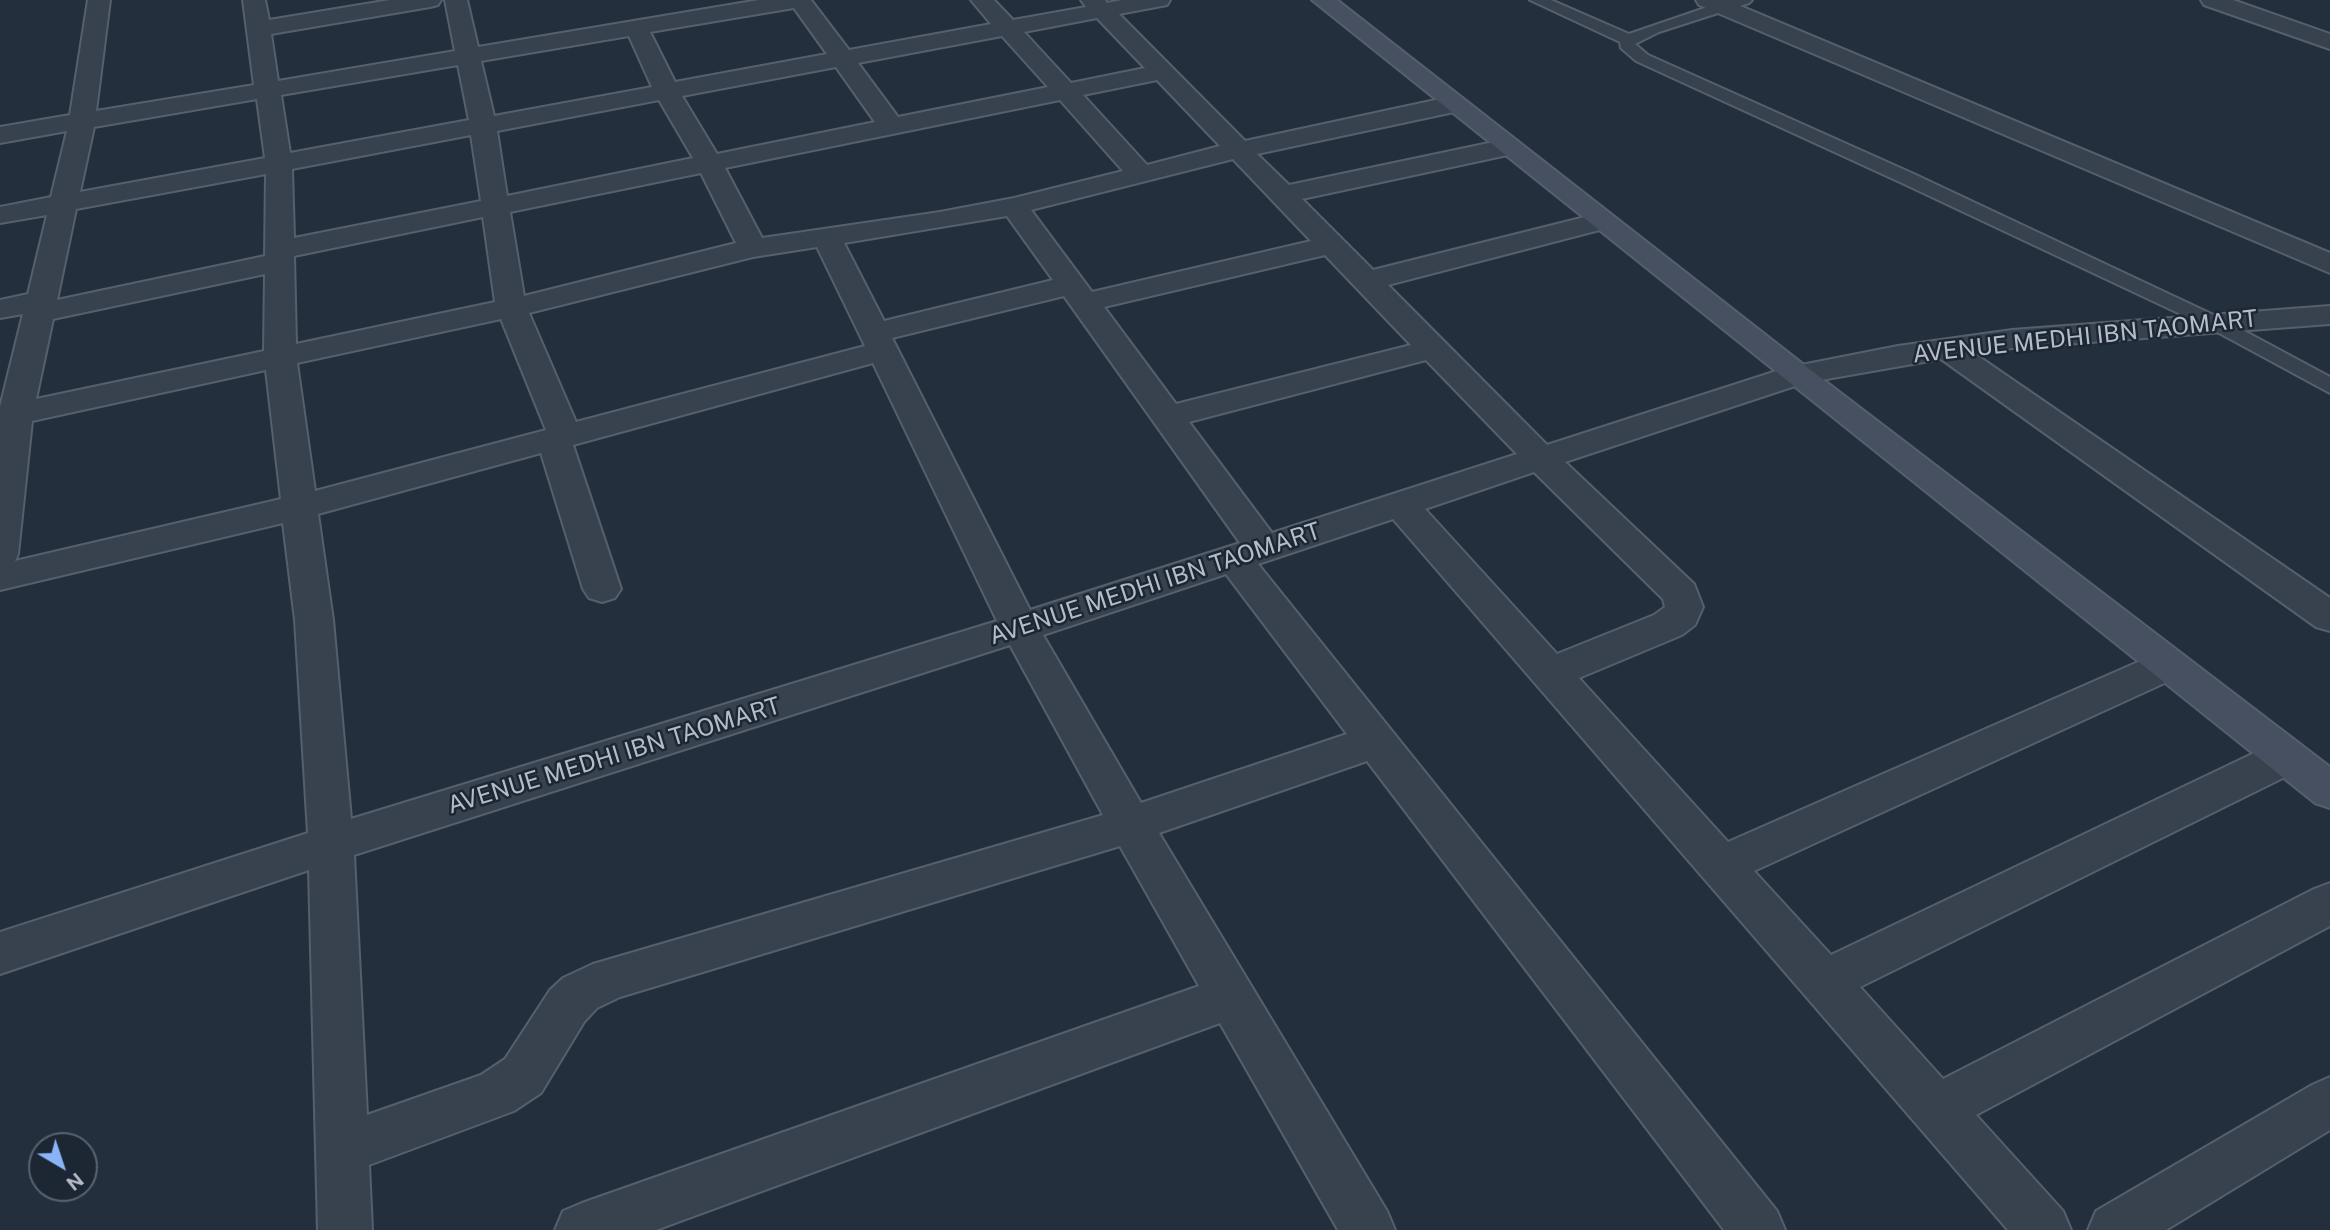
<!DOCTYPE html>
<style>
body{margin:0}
#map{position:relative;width:2330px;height:1230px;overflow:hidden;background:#242f3e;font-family:"Public Sans",sans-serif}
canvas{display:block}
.north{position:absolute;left:28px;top:1132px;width:70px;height:70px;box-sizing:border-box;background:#1d2633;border:2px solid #59626f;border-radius:50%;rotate:141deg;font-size:19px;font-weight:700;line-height:28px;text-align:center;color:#b4bcc9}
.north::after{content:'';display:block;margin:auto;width:24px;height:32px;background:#8ab4f8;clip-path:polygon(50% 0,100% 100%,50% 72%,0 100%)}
</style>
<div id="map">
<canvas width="2330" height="1230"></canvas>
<div class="north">N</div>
</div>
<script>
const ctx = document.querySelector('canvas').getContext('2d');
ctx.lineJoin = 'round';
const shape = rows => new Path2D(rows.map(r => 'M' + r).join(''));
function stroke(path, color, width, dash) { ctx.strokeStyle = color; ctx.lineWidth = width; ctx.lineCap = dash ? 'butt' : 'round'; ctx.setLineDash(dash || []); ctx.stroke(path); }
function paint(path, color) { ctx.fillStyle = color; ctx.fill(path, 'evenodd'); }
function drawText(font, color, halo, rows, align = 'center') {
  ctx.font = font + ' "Public Sans",sans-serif'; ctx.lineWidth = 5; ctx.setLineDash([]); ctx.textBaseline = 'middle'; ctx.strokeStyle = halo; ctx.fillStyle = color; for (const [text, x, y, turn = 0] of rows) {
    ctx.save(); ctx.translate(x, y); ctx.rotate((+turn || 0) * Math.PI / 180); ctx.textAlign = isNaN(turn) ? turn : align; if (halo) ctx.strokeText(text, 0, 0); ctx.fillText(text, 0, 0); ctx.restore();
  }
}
const lane = shape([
 [1530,0,1551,0,1629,34,1728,0,1752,0,1749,3,1659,32,1635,44,1648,55,1916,175,2222,319,2330,377,2330,393,2208,327,1902,183,1636,61,1621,48,1620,42,1530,0]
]);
const street = shape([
 [88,0,110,0,96,111,254,85,243,0,265,0,269,20,390,0,441,0,438,5,430,7,271,34,278,81,455,51,445,0,467,0,478,47,759,0,811,0,849,50,991,24,971,0,994,0,1013,20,1086,7,1081,0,1105,0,1107,3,1122,0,1170,0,1167,5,1119,14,1245,141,1454,96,1463,99,1467,104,1463,109,1454,112,1257,154,1289,185,1508,139,1517,141,1521,147,1517,153,1302,199,1373,270,1601,213,1611,215,1615,221,1611,227,1388,285,1547,445,1786,368,1898,346,2012,330,2330,306,2330,324,2012,348,1975,354,2330,598,2330,631,2316,627,1941,359,1804,383,1565,462,1694,584,1703,607,1695,625,1682,635,1579,678,1728,842,2154,655,2168,650,2182,655,2188,665,2182,675,1754,871,1831,955,2271,745,2286,740,2301,745,2307,757,2301,769,1860,987,1943,1079,2314,889,2330,883,2330,926,1976,1115,2063,1211,2071,1230,2008,1230,1393,519,1258,564,1777,1211,1785,1230,1724,1230,1367,761,1159,833,1387,1211,1395,1230,1338,1230,1220,1023,656,1230,555,1230,563,1211,582,1203,1199,986,1120,846,620,997,597,1008,584,1022,541,1093,514,1111,369,1165,372,1230,318,1230,309,870,0,974,0,932,308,833,295,620,283,523,0,590,0,407,23,314,0,318,0,300,28,294,47,215,0,223,0,207,51,197,67,131,0,143,0,127,70,115,88,0],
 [794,8,827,54,675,82,650,32,794,8],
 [1097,18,1145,68,1071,83,1024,32,1097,18],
 [629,36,652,87,494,116,481,61,629,36],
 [1002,36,1048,87,898,117,858,63,1002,36],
 [458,65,469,120,290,153,281,95,458,65],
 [836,67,875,122,717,154,682,96,836,67],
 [1157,80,1220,146,1147,165,1083,95,1157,80],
 [257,99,265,158,80,192,94,127,257,99],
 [659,100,693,158,507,196,497,131,659,100],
 [1060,100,1123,171,1014,198,940,212,762,238,725,168,1060,100],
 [471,135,481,201,294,238,292,169,471,135],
 [1233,159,1311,241,1092,292,1031,210,1233,159],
 [701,173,736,243,524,296,510,212,701,173],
 [266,174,265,256,57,300,76,209,266,174],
 [1007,216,1053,280,884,321,844,243,1007,216],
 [483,217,495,302,296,344,294,256,483,217],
 [817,247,865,346,576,422,529,313,753,257,817,247],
 [1325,255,1411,345,1176,404,1104,307,1325,255],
 [265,274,264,351,36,399,53,319,265,274],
 [1064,296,1240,543,1030,610,892,338,1064,296],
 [501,319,546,430,315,491,297,363,501,319],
 [1426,360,1517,454,1272,533,1189,422,1426,360],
 [873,363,997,621,351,819,333,620,318,514,541,453,583,589,589,598,602,602,615,598,621,589,573,445,873,363],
 [266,370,281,499,15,561,18,554,32,421,266,370],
 [1534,472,1663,599,1665,607,1654,615,1557,654,1425,509,1534,472],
 [1226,574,1347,734,1141,803,1043,635,1226,574],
 [1010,645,1103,815,593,964,563,978,550,990,505,1059,481,1075,367,1115,354,855,1010,645],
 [1696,0,1726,0,2330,253,2330,273,1699,5,1696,0],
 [2201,0,2233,0,2330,34,2330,49,2204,5,2201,0],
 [2330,1077,2330,1130,2166,1230,2088,1230,2096,1211,2312,1085,2330,1077]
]);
const secondary = shape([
 [1312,0,1337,0,1808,368,2330,767,2330,808,2315,803,1312,0]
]);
stroke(lane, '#565f6c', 4);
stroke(street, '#565f6c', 4);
stroke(secondary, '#565f6c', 4);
paint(lane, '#38414e');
paint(street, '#38414e');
paint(secondary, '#465061');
drawText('24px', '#b4bcc9', '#1d2633', [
 ["AVENUE MEDHI IBN TAOMART",2085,337,-6],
 ["AVENUE MEDHI IBN TAOMART",1155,584,-18],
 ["AVENUE MEDHI IBN TAOMART",614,756,-17]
]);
</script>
